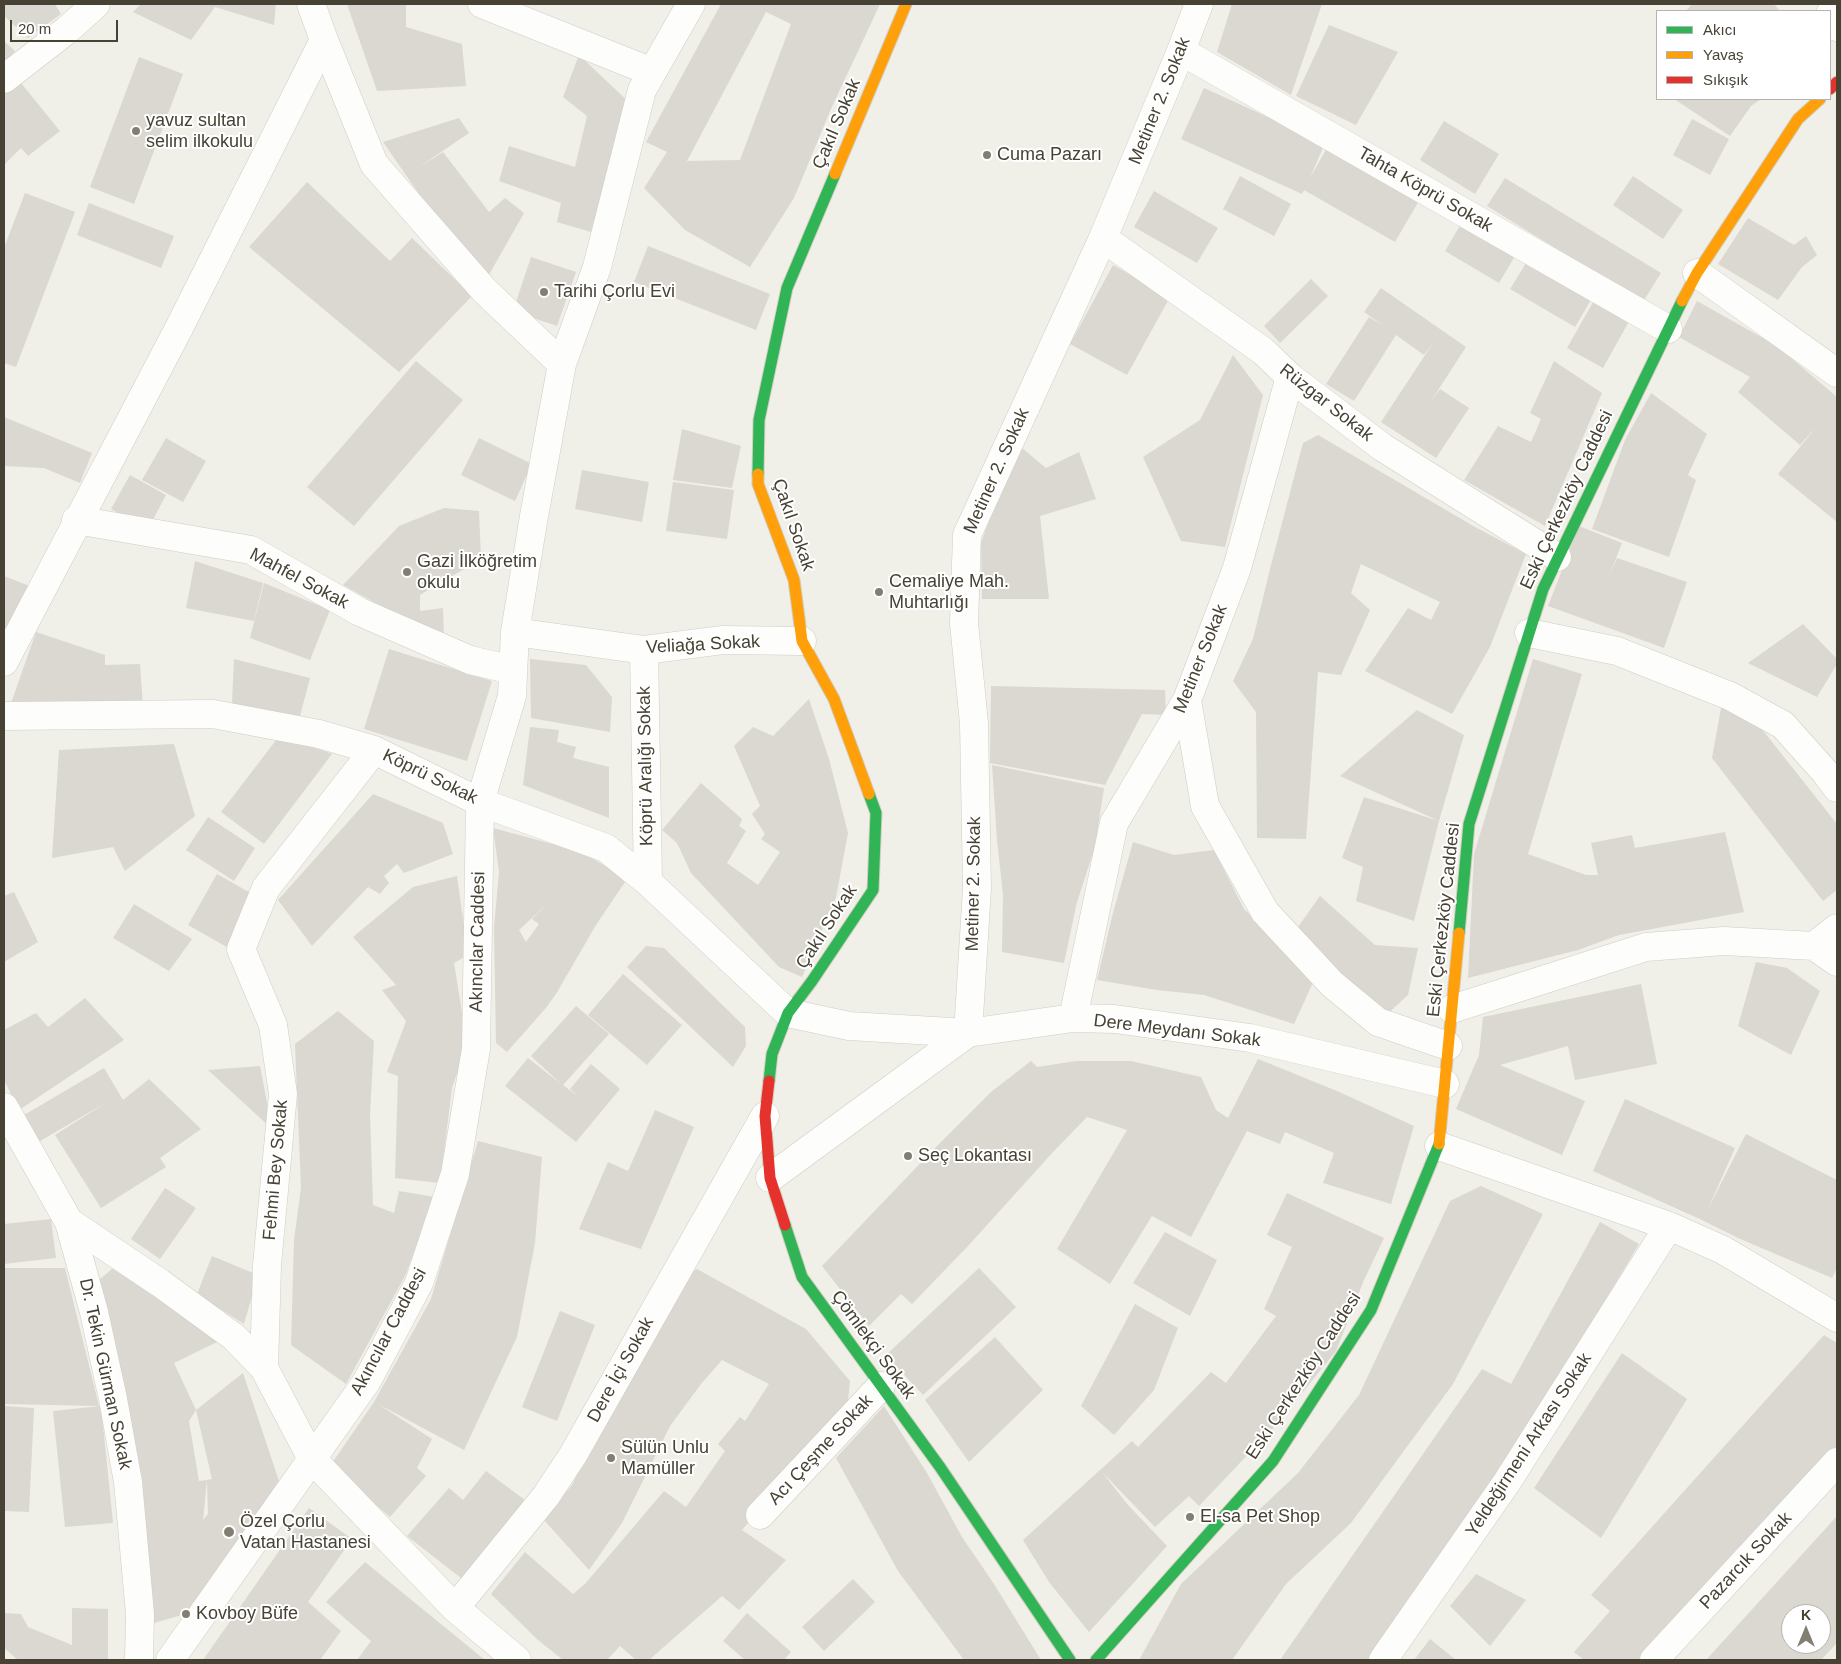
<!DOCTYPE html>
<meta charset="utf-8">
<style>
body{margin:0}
#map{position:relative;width:1841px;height:1664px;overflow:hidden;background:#f0efe8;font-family:Arial,sans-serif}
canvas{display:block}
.frame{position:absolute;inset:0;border:5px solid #474233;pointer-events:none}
.legend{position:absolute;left:1656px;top:10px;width:175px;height:90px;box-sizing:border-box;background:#fff;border:1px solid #b5b3ad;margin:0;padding:6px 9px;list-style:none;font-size:15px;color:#474233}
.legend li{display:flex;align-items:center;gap:10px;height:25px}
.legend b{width:25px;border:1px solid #b5b3ad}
.north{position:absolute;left:1781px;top:1604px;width:50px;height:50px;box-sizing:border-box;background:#fff;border:1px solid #b5b3ad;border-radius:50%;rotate:0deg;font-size:14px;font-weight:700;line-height:20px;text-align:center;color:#474233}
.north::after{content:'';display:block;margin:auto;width:18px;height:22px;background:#827f72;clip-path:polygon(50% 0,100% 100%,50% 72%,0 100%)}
.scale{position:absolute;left:10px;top:20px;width:108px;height:22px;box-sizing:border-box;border:2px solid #474233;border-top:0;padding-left:6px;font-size:15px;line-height:18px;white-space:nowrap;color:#474233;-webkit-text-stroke:4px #fff;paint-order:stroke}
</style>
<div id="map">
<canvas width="1841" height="1664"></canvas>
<div class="frame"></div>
<ul class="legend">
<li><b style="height:6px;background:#30b455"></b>Akıcı</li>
<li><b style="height:6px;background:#ff9f0a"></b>Yavaş</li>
<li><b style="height:6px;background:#e5322d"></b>Sıkışık</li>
</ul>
<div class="north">K</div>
<div class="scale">20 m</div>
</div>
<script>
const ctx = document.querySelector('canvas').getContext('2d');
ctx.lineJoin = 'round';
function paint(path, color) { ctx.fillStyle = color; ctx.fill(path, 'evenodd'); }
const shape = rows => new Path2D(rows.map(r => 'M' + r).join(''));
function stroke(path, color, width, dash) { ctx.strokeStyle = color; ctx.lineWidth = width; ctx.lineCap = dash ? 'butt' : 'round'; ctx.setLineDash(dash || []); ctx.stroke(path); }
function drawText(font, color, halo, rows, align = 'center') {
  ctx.font = font + ' Arial,sans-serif'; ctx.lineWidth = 4; ctx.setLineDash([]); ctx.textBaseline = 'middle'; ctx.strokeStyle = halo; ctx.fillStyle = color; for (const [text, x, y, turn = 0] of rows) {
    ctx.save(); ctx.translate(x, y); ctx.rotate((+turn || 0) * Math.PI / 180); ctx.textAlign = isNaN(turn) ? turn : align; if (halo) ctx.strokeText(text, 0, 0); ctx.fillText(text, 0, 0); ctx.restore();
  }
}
paint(shape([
 [4,4,55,4,61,14,28,38,4,16],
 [141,4,276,4,274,25,215,7,191,40,133,12],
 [347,4,406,4,406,27,462,44,466,86,377,91],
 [721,4,880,4,831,109,794,198,750,267,685,230,644,188,667,152,646,142],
 [766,12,791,24,740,160,687,161],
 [1232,4,1322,4,1291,95,1217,52],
 [1692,4,1774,4,1780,11,1686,11],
 [1329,25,1398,52,1356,125,1296,96],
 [4,41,15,51,4,64],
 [579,55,632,105,617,141,591,232,557,222,561,203,499,181,509,146,575,167,587,116,563,97],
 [139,57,183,74,134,204,90,187],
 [17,78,60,131,28,156,21,148,4,165,4,88],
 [1204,88,1325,143,1310,178,1328,146,1420,199,1395,242,1304,190,1302,194,1181,139],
 [1674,99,1761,99,1751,106,1730,136],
 [459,118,469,133,416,169,443,152,489,212,505,198,524,213,486,280,453,243,383,142],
 [1692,119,1729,139,1710,175,1673,155],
 [1444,121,1499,154,1475,194,1420,160],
 [1240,176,1291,204,1274,236,1223,209],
 [1633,176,1683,210,1663,239,1613,205],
 [1505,178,1661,273,1643,302,1487,206],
 [307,182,390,261,412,238,472,296,399,372,249,247],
 [1154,191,1218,228,1197,263,1134,227],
 [25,193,75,212,16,367,4,363,4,248],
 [89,203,174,236,161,268,77,235],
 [1748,218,1794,245,1806,236,1817,255,1802,267,1778,300,1718,264],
 [1464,219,1518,251,1499,283,1445,251],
 [648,246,770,294,756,330,634,282],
 [1531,255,1595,293,1575,327,1510,289],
 [531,257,576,272,557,326,513,311],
 [1113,265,1170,297,1127,375,1070,344],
 [1311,279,1328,296,1280,343,1264,326],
 [1381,288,1466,347,1431,401,1440,389,1469,408,1436,458,1381,422,1435,340,1424,355,1396,335,1354,401,1326,384,1369,317,1384,326,1364,312],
 [1596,297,1632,316,1603,368,1567,348],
 [1697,301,1777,346,1837,397,1837,522,1778,474,1817,426,1800,445,1738,392,1750,377,1679,337],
 [1233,355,1263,395,1225,547,1181,541,1143,457,1200,420],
 [416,361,463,400,354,526,307,487],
 [1554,361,1602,393,1545,526,1464,480,1498,426,1531,442,1541,419,1530,413],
 [1651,393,1707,434,1688,475,1696,480,1669,557,1592,529,1625,440],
 [4,417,92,453,80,483,44,468,4,466],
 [682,429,741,446,732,488,673,480],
 [1318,435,1475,527,1526,554,1490,647,1452,714,1365,671,1408,608,1431,620,1440,602,1361,564,1351,593,1370,610,1341,675,1318,672,1306,839,1257,838,1256,712,1233,681,1253,639,1271,565,1303,443],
 [166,438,206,461,183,502,142,480],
 [479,438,532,464,515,501,461,475],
 [1016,443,1046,468,1079,452,1096,499,1040,516,1049,599,982,599,981,543],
 [582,470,649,482,642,522,575,509],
 [130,475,166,495,148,529,111,509],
 [673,482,734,490,727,539,666,531],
 [444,508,479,511,481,559,420,595,420,611,443,608,444,641,343,585,399,526],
 [1579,526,1622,543,1608,579,1617,558,1687,582,1664,648,1548,606],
 [195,561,263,583,254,621,186,608],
 [4,576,32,587,4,637],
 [264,583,330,610,310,660,250,638],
 [1803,624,1837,659,1837,664,1817,697,1748,663],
 [36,632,105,655,105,665,140,664,143,706,9,709],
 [389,649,492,681,467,761,364,729],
 [234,659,310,678,299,720,232,703],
 [530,659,586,665,612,697,610,732,531,718],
 [1533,659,1582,674,1528,854,1586,875,1598,875,1591,843,1632,835,1635,848,1725,832,1744,912,1619,935,1578,950,1468,978,1474,854],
 [991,686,1165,690,1166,715,1142,714,1105,785,990,763],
 [809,699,829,759,848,833,836,897,802,977,779,967,691,873,677,843,662,830,701,783,742,819,739,826,746,831,727,863,758,885,780,852,761,839,765,834,752,814,760,806,734,746,753,727,773,736],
 [1721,708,1746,709,1837,824,1837,890,1823,901,1712,758],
 [1417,710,1464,735,1439,821,1340,776],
 [530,727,559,730,557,742,576,747,573,758,609,767,609,818,523,785],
 [280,735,332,754,264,844,221,812],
 [174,744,195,816,125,871,113,847,52,858,59,750],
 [992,765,1104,788,1095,847,1077,902,1064,963,1002,952,1003,895,997,840],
 [373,794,443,823,453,854,404,873,397,864,384,876,389,883,380,894,368,887,312,946,278,900],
 [1364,797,1439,821,1414,921,1356,901,1363,867,1342,858],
 [208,817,255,848,234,881,186,850],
 [493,828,582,852,627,879,596,925,556,994,545,1009,507,1052,496,1043,494,927,499,872],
 [548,903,532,919,539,924,526,942,519,930],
 [1133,842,1174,855,1214,850,1244,909,1315,978,1294,1024,1204,995,1157,990,1097,980,1113,913],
 [217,874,261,899,232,950,188,925],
 [457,876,468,955,454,963,464,1025,465,1050,452,1088,440,1183,395,1178,398,1076,387,1072,406,1021,382,990,396,985,353,937,413,887],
 [14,892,38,942,4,962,4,896],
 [1320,896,1375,945,1418,948,1408,995,1383,1018,1293,934],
 [134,904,192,939,169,971,113,938],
 [646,946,664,948,745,1027,746,1046,733,1067,627,967],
 [1756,962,1787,968,1820,991,1791,1055,1738,1026],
 [623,974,682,1025,647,1065,588,1015],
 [1641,984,1657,1064,1575,1080,1568,1046,1500,1065,1585,1101,1562,1155,1456,1109,1479,1055,1483,1017],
 [85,998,124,1040,19,1110,4,1080,4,1030,36,1013,48,1027],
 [576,1006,609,1034,563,1085,579,1097,570,1089,591,1064,620,1089,576,1142,505,1086,528,1058,561,1084,531,1056],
 [338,1011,374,1041,370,1114,373,1205,394,1213,399,1191,435,1197,405,1276,346,1384,291,1345,294,1240,301,1188,295,1044],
 [1258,1059,1337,1091,1414,1126,1391,1204,1323,1183,1334,1153,1285,1132,1280,1144,1247,1131,1191,1237,1152,1216,1110,1284,1057,1249,1127,1130,1087,1117,1053,1152,968,1246,912,1304,901,1294,869,1326,822,1266,931,1152,991,1092,1031,1061,1037,1067,1076,1061,1131,1061,1201,1077,1216,1110,1228,1118],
 [260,1066,272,1129,208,1070],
 [104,1068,123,1100,149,1079,201,1129,160,1158,166,1167,101,1208,55,1135,107,1102,35,1144,19,1118],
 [1625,1099,1735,1148,1707,1211,1746,1134,1837,1180,1837,1268,1832,1278,1738,1238,1702,1220,1593,1171],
 [655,1110,694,1127,641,1249,579,1229,608,1162,628,1171],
 [478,1141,542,1157,535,1243,517,1337,464,1450,378,1404,432,1439,417,1468,426,1476,390,1517,330,1466,374,1402,431,1299],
 [1481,1186,1543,1214,1453,1384,1351,1523,1286,1584,1232,1660,1139,1660,1181,1584,1298,1473,1359,1395,1450,1201],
 [165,1188,196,1208,160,1259,131,1239],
 [1287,1193,1384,1238,1364,1280,1336,1351,1276,1425,1199,1506,1189,1496,1155,1527,1102,1472,1128,1505,1167,1546,1089,1632,1049,1582,1023,1540,1132,1441,1138,1447,1211,1372,1226,1383,1276,1316,1264,1309,1292,1247,1267,1235],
 [51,1219,56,1258,4,1264,4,1224],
 [1600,1222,1639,1244,1496,1483,1370,1660,1280,1660,1482,1369,1511,1384],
 [1165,1232,1217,1260,1190,1316,1133,1283],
 [212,1256,258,1275,244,1324,197,1294],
 [118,1264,219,1341,174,1363,196,1410,189,1421,199,1481,207,1480,203,1520,208,1514,207,1480,212,1479,196,1410,243,1373,281,1487,203,1609,147,1625,94,1284],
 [4,1268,65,1268,99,1406,4,1404],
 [979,1268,1016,1307,923,1395,886,1355],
 [697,1269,806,1329,850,1381,847,1410,742,1530,786,1560,739,1610,722,1596,649,1660,636,1660,620,1646,607,1660,563,1660,538,1640,491,1594,525,1552,573,1594,585,1584,664,1491,686,1507,725,1451,718,1444,740,1417,745,1421,769,1384,722,1360,701,1384,670,1426,622,1523,589,1570,543,1519,572,1485,612,1403,677,1278],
 [1135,1304,1178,1328,1154,1390,1114,1435,1081,1406],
 [560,1311,595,1325,557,1421,522,1407],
 [1824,1335,1837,1343,1837,1447,1642,1660,1584,1660,1574,1652,1610,1611,1591,1595],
 [995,1337,1043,1390,969,1462,925,1400],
 [1622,1353,1687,1399,1601,1538,1534,1488],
 [4,1406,34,1408,29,1512,4,1511],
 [101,1406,113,1523,65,1527,53,1411],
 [884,1406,927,1473,962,1537,994,1584,1041,1660,964,1660,898,1571,836,1458],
 [486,1471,533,1506,470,1585,407,1536,449,1488,463,1500],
 [309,1508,352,1539,308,1602,341,1631,320,1660,203,1660],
 [1837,1516,1837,1643,1821,1660,1706,1660],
 [1791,1614,1821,1614,1821,1644,1791,1644],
 [365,1562,485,1660,357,1660,371,1641,326,1602],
 [1476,1574,1526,1600,1490,1646,1450,1606],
 [853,1579,875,1602,824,1651,802,1627],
 [72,1608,108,1609,108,1660,18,1660,4,1648,4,1613,21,1614,28,1627,72,1645],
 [747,1613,791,1652,784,1660,745,1660,723,1641],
 [1430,1639,1456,1660,1414,1660]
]), '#dad8d0');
const street = shape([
 [482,4,652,72],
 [1830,14,1837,27],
 [324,40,374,164,484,290,562,364],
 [1181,51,1668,329],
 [4,79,67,30,96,4],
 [1103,238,1263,351,1290,377,1382,447,1557,557],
 [1697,273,1837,373],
 [76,520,251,550,360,612,470,660,513,670],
 [515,632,644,650,723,640,802,641],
 [1529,633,1617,651,1730,696,1783,725,1825,772,1837,788],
 [644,650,648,882],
 [4,662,179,328,324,40,311,4],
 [1187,700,1205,806,1265,912,1332,984,1378,1022,1448,1046],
 [4,716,213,714,319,734,374,750,480,802,606,848,648,882,788,1013,849,1026,968,1033,1073,1018,1115,1019,1250,1038,1445,1084],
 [1814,946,1837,928],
 [1452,1009,1646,947,1724,941,1814,946,1837,962],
 [1073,1018,1114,823,1187,700,1237,568,1290,377],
 [4,1107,69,1222,94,1312,113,1399,128,1482,140,1614,139,1660],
 [1439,1146,1669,1226,1723,1250,1837,1318],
 [770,1178,968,1033,977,888,974,723,964,623,967,535,1103,238,1181,51,1199,4],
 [69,1222,160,1283,234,1337,264,1368,312,1459,455,1608,517,1660],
 [264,1368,267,1265,283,1094,273,1025,241,949,266,888,374,750],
 [760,1515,881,1386],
 [455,1608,546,1496,573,1455,765,1116],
 [170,1660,367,1381,419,1283,455,1174,476,1049,480,802,512,696,515,632,534,516,562,364,597,267,642,90,691,4],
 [1383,1660,1507,1482,1669,1226],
 [1654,1660,1837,1462]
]);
const fast = shape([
 [758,474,759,420,787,288,835,174],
 [1459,933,1469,824,1543,589,1682,301],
 [769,1081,772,1054,788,1013,812,981,873,890,876,813,869,794],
 [785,1225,802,1277,940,1467,1070,1660],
 [1096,1660,1273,1461,1371,1310,1439,1144]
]);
const slow = shape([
 [835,174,906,4],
 [1682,301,1697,273,1798,119,1820,99],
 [758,474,758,484,794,580,802,641,834,699,869,794],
 [1439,1144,1459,933]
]);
const jam = shape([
 [1830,89,1837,82],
 [769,1081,765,1116,770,1178,785,1225]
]);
stroke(street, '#cecdc5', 29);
stroke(fast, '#d0cebe', 13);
stroke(slow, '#d0cebe', 13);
stroke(jam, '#d0cebe', 13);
stroke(street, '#fdfdfc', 28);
stroke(fast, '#30b455', 11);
stroke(slow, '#ff9f0a', 11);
stroke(jam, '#e5322d', 11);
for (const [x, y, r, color] of [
 [136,131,5,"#827f72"],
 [987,155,5,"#827f72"],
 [544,292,5,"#827f72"],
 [407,572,5,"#827f72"],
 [879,592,5,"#827f72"],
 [908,1156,5,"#827f72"],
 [611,1458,5,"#827f72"],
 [1190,1517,5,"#827f72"],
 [229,1532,6,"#827f72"],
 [186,1614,5,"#827f72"]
]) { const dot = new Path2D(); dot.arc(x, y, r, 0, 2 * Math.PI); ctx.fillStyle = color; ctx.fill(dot); stroke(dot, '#fff', 2); }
drawText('18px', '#474233', '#fff', [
 ["Metiner 2. Sokak",1160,101,-68],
 ["Çakıl Sokak",837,124,-67],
 ["Tahta Köprü Sokak",1425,190,30],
 ["Rüzgar Sokak",1326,403,38],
 ["Metiner 2. Sokak",997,471,-66],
 ["Eski Çerkezköy Caddesi",1567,500,-65],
 ["Çakıl Sokak",793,525,71],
 ["Mahfel Sokak",299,579,28],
 ["Veliağa Sokak",703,645,-3],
 ["Metiner Sokak",1201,659,-68],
 ["Köprü Aralığı Sokak",646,766,-91],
 ["Köprü Sokak",430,777,26],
 ["Metiner 2. Sokak",974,884,-89],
 ["Eski Çerkezköy Caddesi",1444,920,-84],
 ["Çakıl Sokak",827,927,-57],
 ["Akıncılar Caddesi",478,942,-89],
 ["Dere Meydanı Sokak",1177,1031,7],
 ["Fehmi Bey Sokak",276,1170,-85],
 ["Akıncılar Caddesi",389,1332,-62],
 ["Çömlekçi Sokak",873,1345,54],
 ["Dere İçi Sokak",621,1370,-61],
 ["Dr. Tekin Gürman Sokak",105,1374,78],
 ["Eski Çerkezköy Caddesi",1304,1376,-57],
 ["Yeldeğirmeni Arkası Sokak",1529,1445,-57],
 ["Acı Çeşme Sokak",821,1450,-47],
 ["Pazarcık Sokak",1746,1561,-47]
]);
drawText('18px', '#474233', '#fff', [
 ["yavuz sultan",146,121],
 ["selim ilkokulu",146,142],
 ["Cuma Pazarı",997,155],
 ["Tarihi Çorlu Evi",554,292],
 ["Gazi İlköğretim",417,562],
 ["okulu",417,583],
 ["Cemaliye Mah.",889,582],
 ["Muhtarlığı",889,603],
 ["Seç Lokantası",918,1156],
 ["Sülün Unlu",621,1448],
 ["Mamüller",621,1469],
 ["El-sa Pet Shop",1200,1517],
 ["Özel Çorlu",240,1522],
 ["Vatan Hastanesi",240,1543],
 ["Kovboy Büfe",196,1614]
], 'left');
</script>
